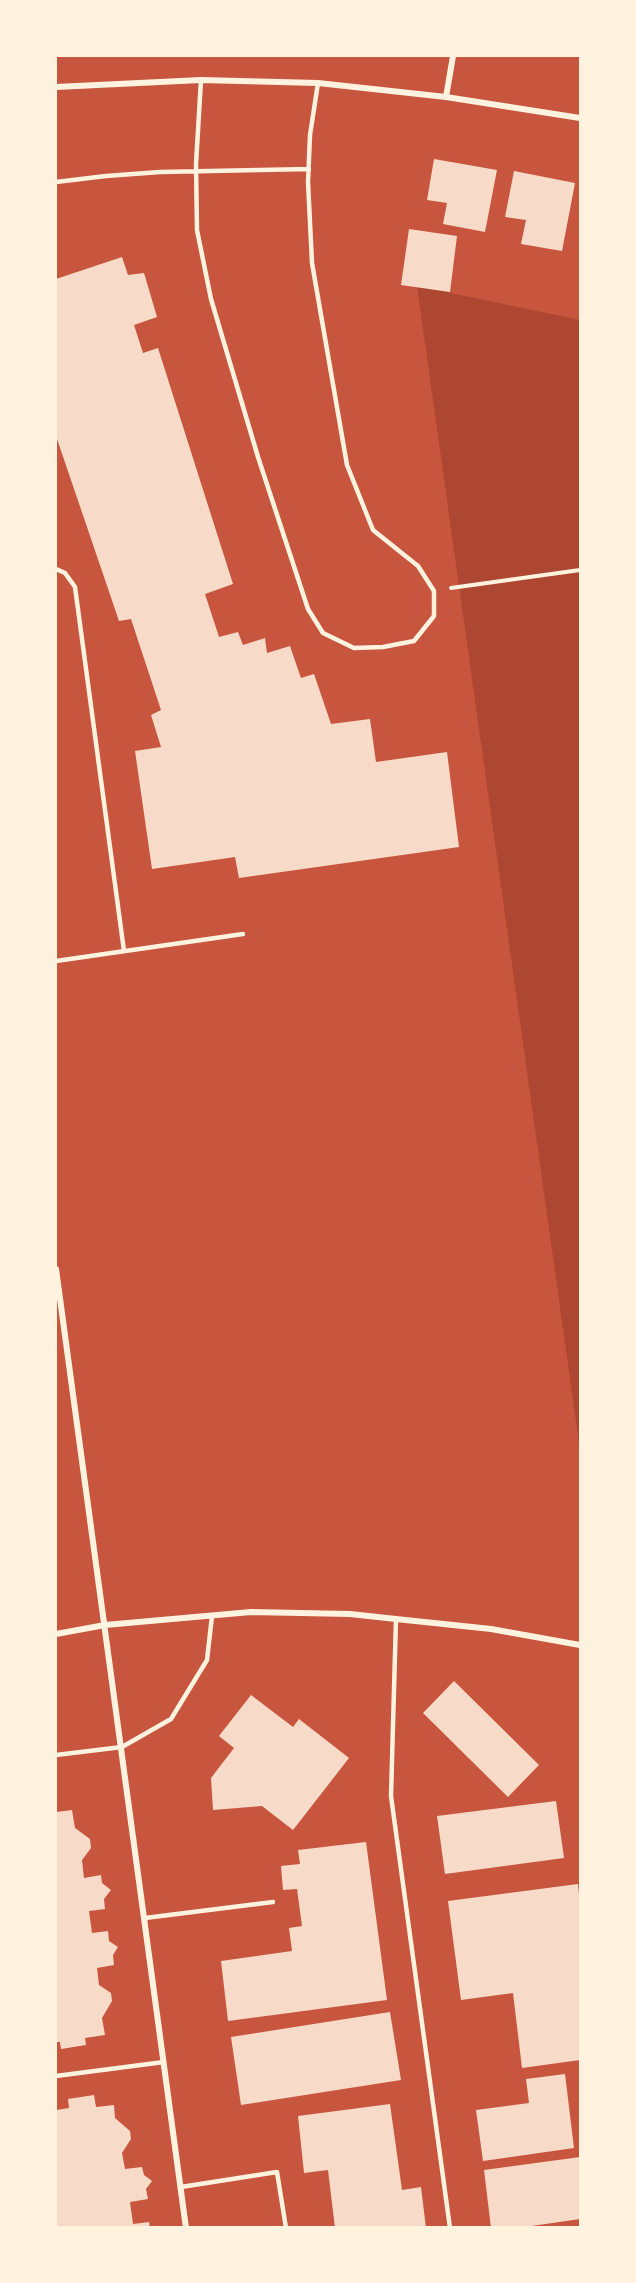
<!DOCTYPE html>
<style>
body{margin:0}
#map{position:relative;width:636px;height:2283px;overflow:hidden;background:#c8553d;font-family:Overpass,sans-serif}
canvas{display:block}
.frame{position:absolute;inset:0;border:57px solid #fff3e0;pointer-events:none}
</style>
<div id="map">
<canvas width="636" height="2283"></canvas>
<div class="frame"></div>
</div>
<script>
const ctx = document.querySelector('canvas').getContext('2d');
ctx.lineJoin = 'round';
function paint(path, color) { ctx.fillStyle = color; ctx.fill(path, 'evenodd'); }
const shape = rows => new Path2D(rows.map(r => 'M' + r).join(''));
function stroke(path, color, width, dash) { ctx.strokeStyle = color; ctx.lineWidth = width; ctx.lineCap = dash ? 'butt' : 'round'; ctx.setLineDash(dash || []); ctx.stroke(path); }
paint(shape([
 [417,286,580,320,580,1450]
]), '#ae4732');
paint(shape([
 [434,159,497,170,485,232,443,224,447,203,427,200],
 [514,171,575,183,562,251,521,244,526,220,505,217],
 [409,229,457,236,450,292,401,285],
 [122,257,128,275,144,273,157,317,134,325,143,353,158,348,233,584,205,594,219,637,238,632,243,645,265,638,267,653,290,646,301,678,314,674,331,724,370,719,376,762,447,752,459,847,239,878,235,857,152,869,135,751,161,747,151,715,161,710,131,619,119,621,56,436,56,279],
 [454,1681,539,1765,508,1797,423,1713],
 [251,1695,293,1727,299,1719,349,1758,293,1830,262,1806,213,1810,211,1778,234,1748,219,1736],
 [556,1801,564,1858,445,1874,437,1816],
 [72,1810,75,1828,90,1839,91,1848,82,1860,84,1878,101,1875,102,1883,111,1890,104,1899,105,1909,89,1911,92,1933,108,1931,109,1941,118,1947,113,1955,114,1965,97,1968,99,1985,111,1993,112,2001,102,2018,105,2035,85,2038,86,2045,61,2049,60,2042,56,2042,56,1812],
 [366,1842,387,2000,228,2021,221,1961,292,1951,289,1928,302,1926,297,1889,283,1890,281,1866,300,1864,298,1850],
 [578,1884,580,1905,580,2060,522,2068,513,1993,461,2000,448,1901],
 [390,2012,401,2080,241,2105,231,2037],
 [565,2074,574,2148,483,2161,476,2110,529,2103,526,2079],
 [94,2095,96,2107,114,2105,115,2118,130,2131,131,2139,122,2153,125,2169,142,2167,144,2175,152,2181,146,2189,148,2199,130,2202,133,2224,149,2222,150,2228,56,2228,56,2110,69,2108,68,2099],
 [390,2104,402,2190,421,2187,426,2228,335,2228,328,2170,304,2173,298,2116],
 [580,2157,580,2219,518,2228,491,2228,484,2170]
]), '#f7dbc8');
stroke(shape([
 [451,588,580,570]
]), '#fff3e0', 4);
stroke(shape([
 [201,80,196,164,197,230,211,299,258,457,308,609,323,633,354,648,383,647,414,641,434,616,434,591,418,566,373,530,347,465,312,263,308,182,310,135,318,83],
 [56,182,106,176,160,172,309,169],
 [56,569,65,573,75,587,124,951],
 [56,961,243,934],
 [396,1619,391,1796,450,2228],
 [56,1755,122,1747,171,1719,207,1660,212,1616],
 [145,1918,273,1902],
 [56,2076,164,2062],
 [181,2187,277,2172,286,2228]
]), '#fff3e0', 4.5);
stroke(shape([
 [56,87,201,80,318,83,446,97,580,118],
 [446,97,453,56],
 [56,1269,186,2228],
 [56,1634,105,1625,251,1612,350,1614,396,1619,491,1629,580,1645]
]), '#fff3e0', 6);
</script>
